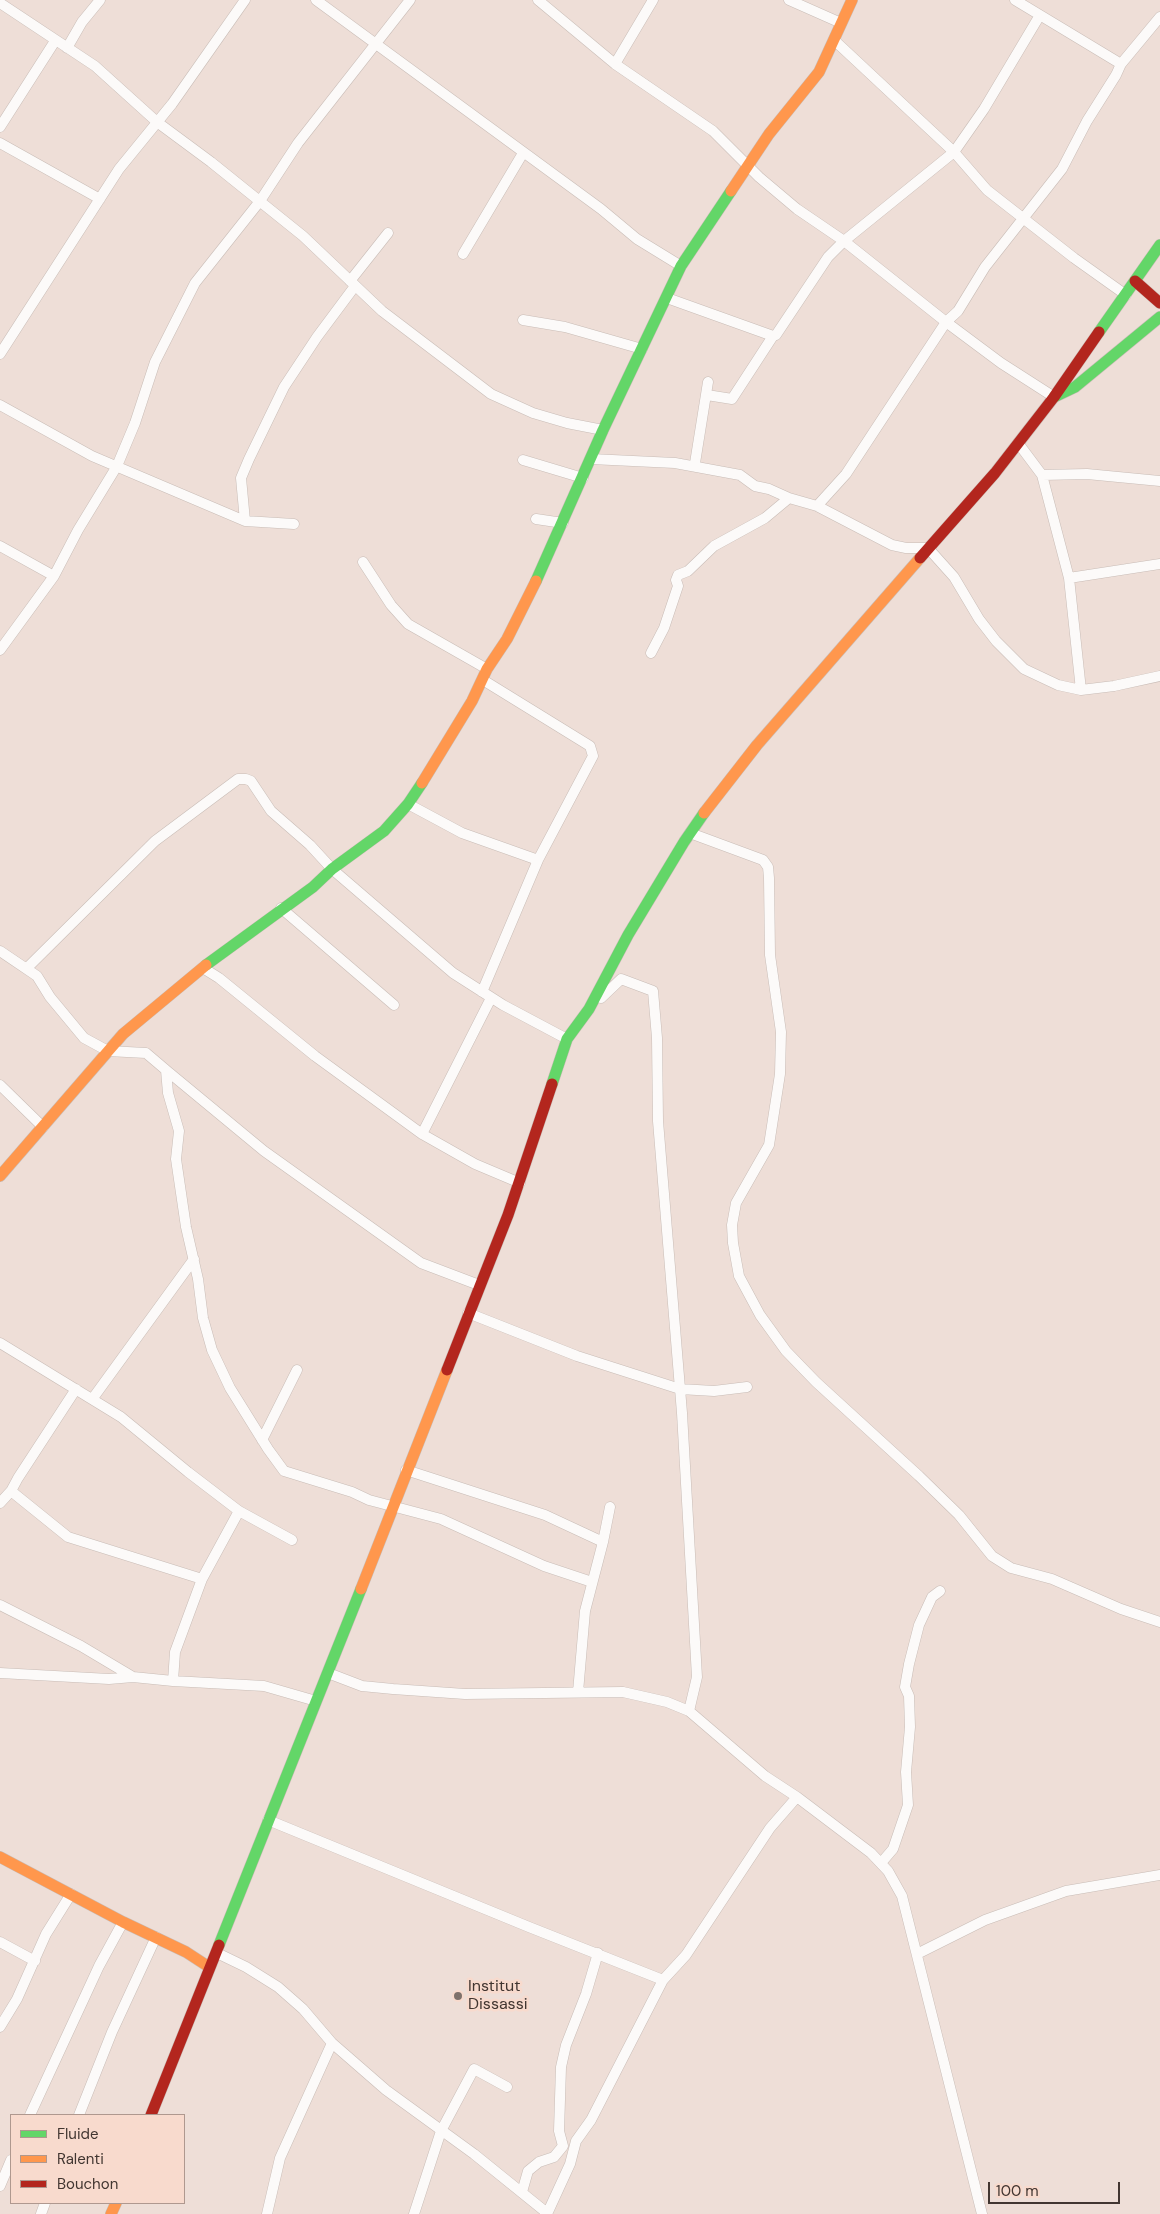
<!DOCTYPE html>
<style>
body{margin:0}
#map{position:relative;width:1160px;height:2214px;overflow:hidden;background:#eeded7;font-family:"DM Sans",sans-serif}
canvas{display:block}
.legend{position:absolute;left:10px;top:2114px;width:175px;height:90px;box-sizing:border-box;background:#f8dacd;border:1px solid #af988f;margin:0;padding:6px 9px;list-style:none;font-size:15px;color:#423631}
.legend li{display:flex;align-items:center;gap:10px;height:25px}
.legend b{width:25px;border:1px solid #af988f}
.scale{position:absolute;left:988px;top:2182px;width:132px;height:22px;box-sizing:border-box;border:2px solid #423631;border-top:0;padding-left:6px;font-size:15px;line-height:18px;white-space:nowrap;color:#423631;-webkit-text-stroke:4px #f8dacd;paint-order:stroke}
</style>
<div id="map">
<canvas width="1160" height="2214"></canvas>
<ul class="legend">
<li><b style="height:6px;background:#63d668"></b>Fluide</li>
<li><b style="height:6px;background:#ff974d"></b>Ralenti</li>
<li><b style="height:6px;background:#b3261e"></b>Bouchon</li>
</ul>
<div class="scale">100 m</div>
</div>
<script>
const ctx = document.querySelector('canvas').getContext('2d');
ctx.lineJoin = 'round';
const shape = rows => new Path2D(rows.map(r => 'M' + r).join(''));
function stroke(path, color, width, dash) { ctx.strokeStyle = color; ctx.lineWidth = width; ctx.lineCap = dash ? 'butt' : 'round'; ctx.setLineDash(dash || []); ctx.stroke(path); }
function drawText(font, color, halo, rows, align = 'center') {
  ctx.font = font + ' "DM Sans",sans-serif'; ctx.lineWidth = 5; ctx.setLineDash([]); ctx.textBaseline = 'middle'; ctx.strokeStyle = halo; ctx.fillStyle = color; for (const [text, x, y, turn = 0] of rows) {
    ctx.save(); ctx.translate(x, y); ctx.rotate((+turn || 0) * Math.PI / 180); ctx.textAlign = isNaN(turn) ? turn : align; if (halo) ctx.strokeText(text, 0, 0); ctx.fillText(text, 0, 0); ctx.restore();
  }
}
const street = shape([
 [316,0,601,209,637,239,681,266],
 [538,0,615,64,713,131,759,177,797,209,844,241,946,322,1001,363,1054,397],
 [789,0,841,23],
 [1015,0,1121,64,1160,17],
 [0,3,95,66,157,122,211,162,303,236,382,311,491,394,533,413,567,423,603,430],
 [834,40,954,152,987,190,1074,258,1126,295],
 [67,48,82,22,100,0],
 [615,64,653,0],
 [0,127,55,41],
 [0,143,100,199],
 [463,254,523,153],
 [350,281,388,233],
 [667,298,773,336,776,335,828,257,844,241,954,152,984,109,1040,15],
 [523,320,565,327,642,349],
 [0,354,119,169,172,104,245,0],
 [707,395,732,399,773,336],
 [0,405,92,456,245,521,294,524],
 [1018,443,1042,475,1087,474,1160,481],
 [591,459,675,463,740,475,755,486,769,489,789,498],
 [523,460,583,478],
 [696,467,695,463,708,382],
 [1042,475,1069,578,1081,690],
 [817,506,846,474,946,322,958,311,985,267,1062,169,1087,121,1116,75,1121,64],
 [536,519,563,523],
 [245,521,241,478,249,459,284,387,317,337,355,286],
 [0,546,54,576],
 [363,562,391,605,408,624,487,669],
 [1069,578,1160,564],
 [0,650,54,576,78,530,117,466,135,423,155,362,195,283,260,201,298,143,410,0],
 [651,653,664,628,678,586,676,580,678,575,688,571,714,546,765,518,789,498,817,506,892,545,906,548,928,548,954,577,979,619,996,641,1024,669,1058,685,1081,690,1114,686,1160,676],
 [408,804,462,833,538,860],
 [690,833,763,860,768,867,769,878,770,955,781,1032,780,1074,769,1145,736,1203,732,1225,733,1243,739,1276,760,1315,786,1351,816,1382,919,1476,959,1515,992,1556,1011,1568,1052,1579,1121,1609,1160,1622],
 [281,908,394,1005],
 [0,951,37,976,50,997,84,1038,108,1051,146,1053,166,1070,168,1093,179,1131,176,1159,186,1227,198,1279,203,1318,212,1350,230,1388,268,1449,284,1471,352,1492,369,1500,441,1519,544,1566,592,1582],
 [27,968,155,841,238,779,246,779,251,781,271,811,310,845,332,869,453,973,503,1005,567,1039],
 [203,968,219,978,315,1056,422,1134,475,1164,520,1183],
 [482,992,538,860,593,756,590,746,483,680],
 [601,998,621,979,653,991,657,1038,658,1121,682,1413,697,1677,689,1711],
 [166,1070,264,1151,421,1263,479,1285],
 [0,1085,43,1127],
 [422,1134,491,998],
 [468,1313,577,1356,680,1389,714,1391,747,1387],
 [0,1343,121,1417,188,1472,239,1511,292,1540],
 [93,1398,194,1259],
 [262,1440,297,1370],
 [406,1470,545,1515,603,1542,585,1611,578,1692],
 [11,1491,68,1537,202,1579],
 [0,1503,11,1491,18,1478,76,1389],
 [603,1542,610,1507],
 [0,1605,81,1646,133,1677,173,1681,264,1686,316,1701],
 [0,1673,109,1679,133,1677],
 [328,1673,362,1686,393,1689,465,1694,623,1692,667,1702,689,1711,765,1776,797,1797,871,1853,888,1871,902,1896,982,2214],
 [173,1681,175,1652,202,1579,239,1511],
 [268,1820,529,1927,663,1980],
 [881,1863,893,1849,908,1805,906,1772,910,1727,909,1696,905,1687,909,1664,919,1625,932,1597,940,1591],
 [0,1942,35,1961],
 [217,1953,246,1967,278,1987,303,2009,332,2043,386,2090,474,2154,547,2213],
 [917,1954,985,1920,1066,1891,1160,1875],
 [0,2027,17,1999,46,1934,71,1894],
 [30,2115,99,1966,123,1922],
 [79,2115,112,2032,156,1937],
 [0,2186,11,2160],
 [522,2192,528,2171,539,2162,554,2157,563,2146,559,2131,561,2067,566,2045,586,1994,598,1953],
 [41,2214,45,2203],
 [267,2214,280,2158,332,2043],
 [414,2214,441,2131,474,2069,507,2087],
 [547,2214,570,2164,576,2141,591,2120,663,1980,686,1955,770,1828,797,1797]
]);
const fast = shape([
 [1099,332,1160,245],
 [1054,397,1075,387,1160,317],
 [536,581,603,430,681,266,731,191],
 [206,965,313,887,332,869,384,831,408,804,422,783],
 [552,1084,567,1039,589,1009,628,935,684,842,704,813],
 [219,1945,361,1589]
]);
const slow = shape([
 [731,191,769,134,819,72,852,0],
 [422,783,472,701,487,669,507,639,536,581],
 [704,813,757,745,920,558],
 [0,1176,123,1034,206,965],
 [361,1589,447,1370],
 [0,1857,123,1922,186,1952,209,1967],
 [111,2214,116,2203]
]);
const jam = shape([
 [1135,281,1160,303],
 [920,558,995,473,1054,397,1099,332],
 [447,1370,508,1215,552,1084],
 [151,2115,219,1945]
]);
stroke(street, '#c8bcb6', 11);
stroke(fast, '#c8bcb6', 12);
stroke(slow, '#c8bcb6', 12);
stroke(jam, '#c8bcb6', 12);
stroke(street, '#fcfaf9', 10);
stroke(fast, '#63d668', 11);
stroke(slow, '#ff974d', 11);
stroke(jam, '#b3261e', 11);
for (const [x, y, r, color] of [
 [458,1996,5,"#7e716b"]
]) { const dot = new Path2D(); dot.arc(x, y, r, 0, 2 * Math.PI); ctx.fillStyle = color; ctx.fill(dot); stroke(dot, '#f8dacd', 2); }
drawText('16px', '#423631', '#f8dacd', [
 ["Institut",468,1987],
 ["Dissassi",468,2005]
], 'left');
</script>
